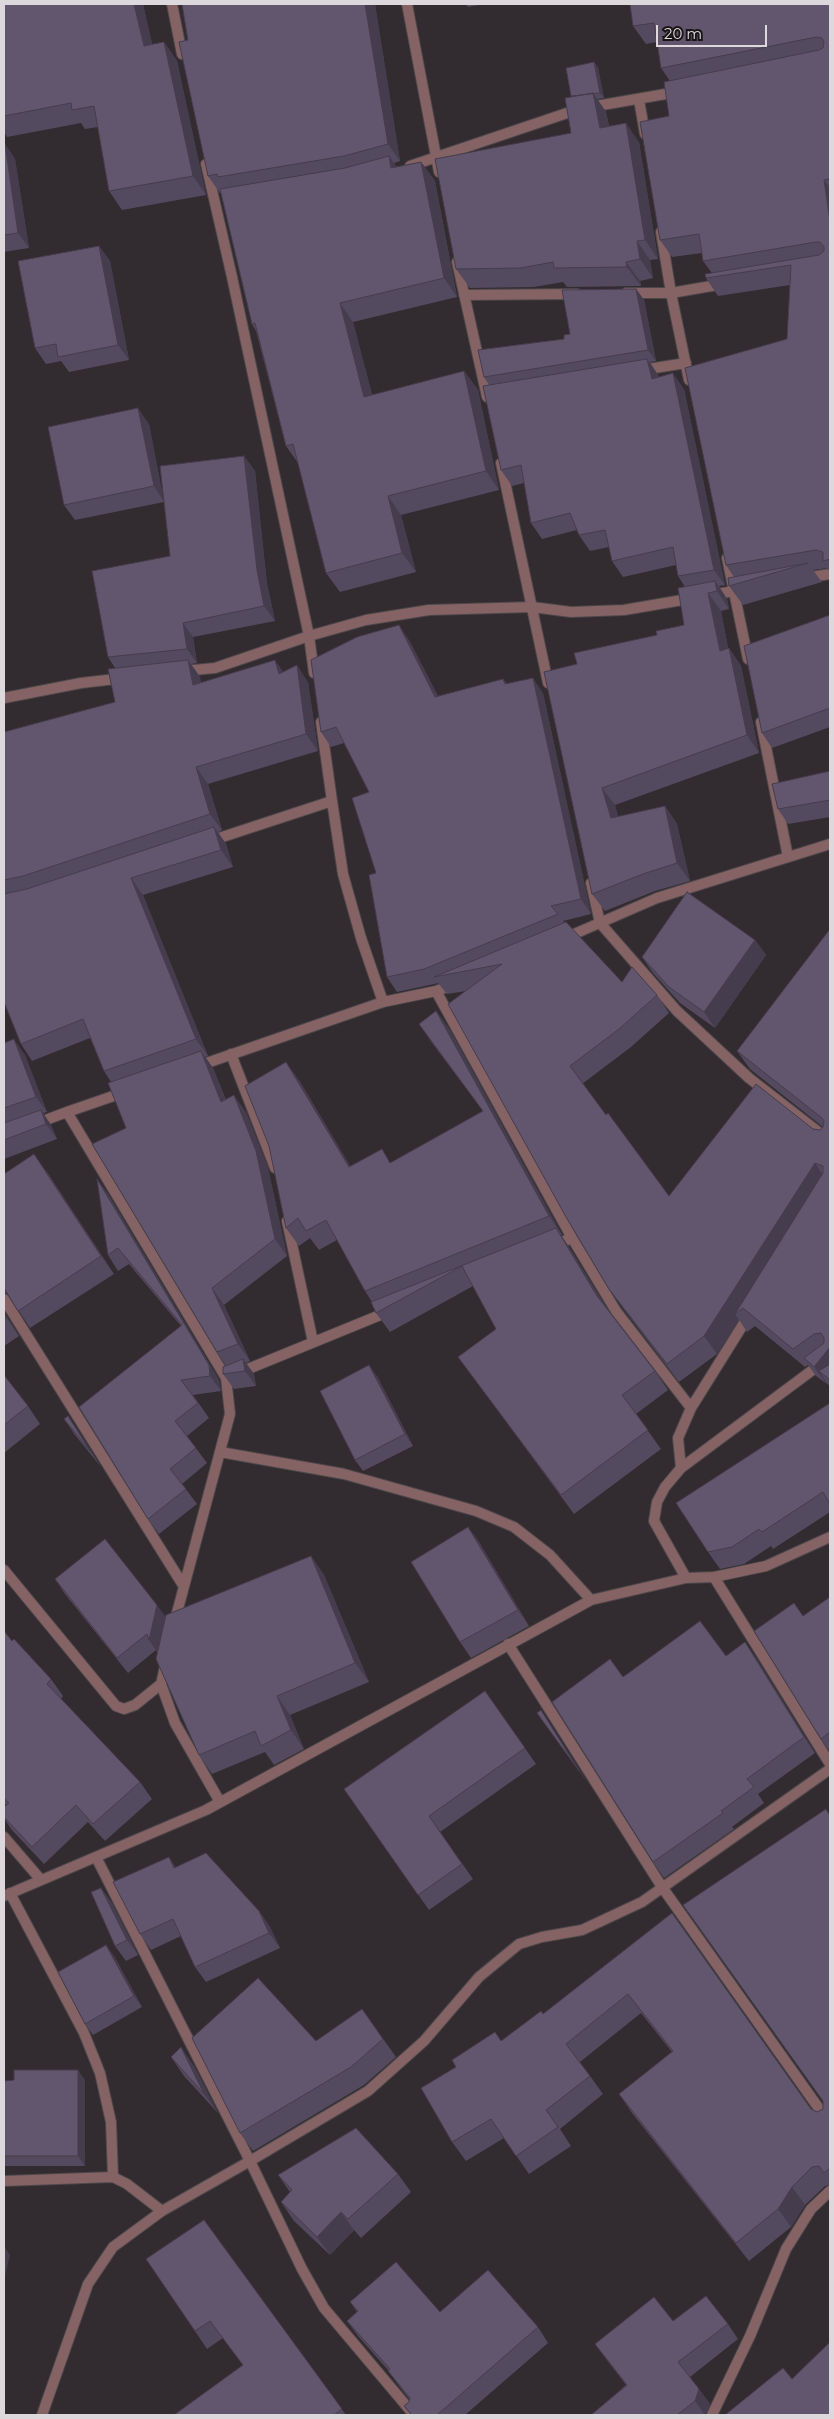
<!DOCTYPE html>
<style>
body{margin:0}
#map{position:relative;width:834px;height:2419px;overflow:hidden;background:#322b2f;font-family:Montserrat,sans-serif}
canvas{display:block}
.frame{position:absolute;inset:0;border:5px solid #ddd8db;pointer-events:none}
.scale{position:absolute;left:656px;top:25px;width:111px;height:22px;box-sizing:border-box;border:2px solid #ddd8db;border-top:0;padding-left:6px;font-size:15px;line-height:18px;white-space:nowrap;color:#ddd8db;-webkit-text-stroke:4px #181517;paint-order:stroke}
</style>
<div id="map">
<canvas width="834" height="2419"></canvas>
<div class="frame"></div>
<div class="scale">20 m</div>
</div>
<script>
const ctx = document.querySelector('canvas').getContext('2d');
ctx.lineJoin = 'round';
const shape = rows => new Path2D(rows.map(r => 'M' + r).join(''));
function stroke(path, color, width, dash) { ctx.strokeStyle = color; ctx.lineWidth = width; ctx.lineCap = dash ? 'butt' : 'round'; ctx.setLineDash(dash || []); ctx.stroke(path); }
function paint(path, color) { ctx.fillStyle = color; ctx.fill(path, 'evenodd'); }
const minor = shape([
 [172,4,182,54],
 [407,4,439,172],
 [639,100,645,134],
 [206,164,232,277,309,636,314,673],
 [410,166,579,109,677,92],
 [661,232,671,293,689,380],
 [457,262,487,397],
 [626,293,671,293,723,284],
 [464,295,577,294],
 [642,370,686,363],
 [501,463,548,683],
 [727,558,748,659],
 [804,578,830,574],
 [711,595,746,589],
 [183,671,215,668,309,636,366,620,429,610,532,607,571,612,624,610,694,598],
 [4,698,81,683,124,678],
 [761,722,788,857],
 [332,801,343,874,361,938,383,1002,436,991,455,984],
 [210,841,332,801,321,722],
 [591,883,600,923,677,1011,749,1078,830,1141],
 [565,938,657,898,830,844],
 [436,991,572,1238,616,1311,691,1408],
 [231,1054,275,1168],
 [198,1066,383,1002],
 [67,1112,125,1092],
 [35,1124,67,1112,226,1378],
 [287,1221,313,1342],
 [552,1246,572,1238],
 [4,1299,183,1585],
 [220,1452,344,1474,476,1511,514,1527,550,1555,591,1600],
 [681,1468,678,1438,691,1408,749,1315],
 [4,1570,116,1706,124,1709,135,1705,161,1684],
 [714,1577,830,1764],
 [686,1578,654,1521,657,1502,665,1487,681,1468,830,1357],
 [174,1624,230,1414,226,1378,390,1311],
 [508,1644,662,1887,830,2124],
 [166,1662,161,1684,175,1723,220,1802],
 [4,1837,41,1880],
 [96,1857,250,2161,302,2269,324,2308,414,2415],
 [10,1893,84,2033,100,2073,111,2122,113,2177],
 [4,1896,206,1810,591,1600,686,1578,714,1577,766,1566,830,1537],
 [4,2181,113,2177,127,2184,162,2211],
 [42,2415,88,2284,113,2247,162,2211,250,2161,368,2091,424,2041,479,1977,519,1944,542,1937,582,1930,642,1902,830,1769],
 [712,2415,750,2336,786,2249,811,2209,830,2191]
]);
stroke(minor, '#4d474b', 12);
stroke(minor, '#856365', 10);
paint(shape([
 [4,4,143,4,152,44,164,42,177,61,206,195,122,210,109,191,98,127,85,129,81,123,7,137,4,132],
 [182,4,375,4,400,161,394,163,396,167,421,162,435,181,457,297,353,322,372,395,464,371,478,390,499,490,401,515,416,572,340,592,326,573,298,463,286,446,256,331,252,324,221,193,220,193,208,176],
 [465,4,484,4,468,7],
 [630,4,830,4,830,572,827,568,813,570,822,582,743,605,729,586,734,577,726,565,787,339,790,285,718,296,706,278,712,273,703,261,702,253,672,257,660,240,669,116,670,81,661,68,657,42,646,44,633,26],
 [594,62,598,68,604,98,597,99,606,112,609,126,639,142,658,259,650,260,653,278,640,281,641,286,567,287,563,282,534,287,470,288,456,269,571,133,571,96],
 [4,144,5,144,15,159,29,248,4,252],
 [99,246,110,261,129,360,69,372,61,361,46,364,35,348],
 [636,289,644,300,656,361,650,362,658,375,659,377,684,389,725,585,719,586,727,599,729,609,721,611,728,648,729,648,741,666,759,753,615,805,618,817,665,806,677,824,690,881,655,891,605,911,592,894,577,664,684,625,685,587,678,576,676,565,623,577,612,561,609,547,590,551,579,535,577,530,542,539,531,523,524,483,512,486,501,470,489,385,484,377,564,339,570,334],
 [149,424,164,502,75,520,64,505],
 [244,456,255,471,267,584,275,621,193,637,197,663,191,664,200,677,201,683,283,672,308,682,318,751,208,784,222,830,218,832,226,844,233,867,143,895,208,1056,205,1057,213,1068,226,1100,246,1112,268,1168,287,1256,224,1305,250,1361,246,1363,254,1374,256,1386,234,1389,223,1374,226,1366,217,1352,126,1128,111,1082,104,1071,90,1038,32,1061,21,1044,4,1002,4,732,115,702,115,668,108,657,170,556],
 [830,615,830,727,772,748,762,733],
 [409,640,438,696,503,679,507,684,543,693,591,914,563,921,622,982,657,995,669,1013,631,1047,582,1084,606,1115,669,1196,813,1129,820,1130,823,1127,750,1069,737,1051,830,929,830,1387,827,1383,827,1384,816,1376,808,1365,805,1367,755,1326,747,1332,739,1320,717,1354,679,1382,622,1307,609,1289,466,991,447,994,438,983,434,984,397,992,387,977,369,792,344,743,331,747,321,732],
 [830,771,830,817,788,824,778,809],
 [755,940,766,955,715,1028,680,1003,653,973,642,957],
 [436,1011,450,1030,562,1235,561,1235,569,1247,606,1307,655,1371,668,1390,636,1414,661,1449,574,1514,458,1357,496,1329,473,1286,390,1332,376,1313,372,1302,365,1291,337,1240,319,1250,310,1238,299,1246,286,1228,299,1080,350,1166,392,1162,483,1111,432,1043,419,1024],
 [4,1043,25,1055,47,1112,43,1113,51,1125,57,1139,4,1159],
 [47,1172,114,1274,30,1328,8,1294,4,1292,4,1174],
 [97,1179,108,1194,219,1380,221,1391,193,1395,209,1418,187,1436,207,1463,182,1484,197,1504,159,1534,148,1519,181,1326,129,1264,118,1271,108,1255],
 [4,1312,19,1336,4,1346],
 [4,1375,28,1406,40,1424,4,1453],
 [377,1376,413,1446,363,1471,355,1460],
 [830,1403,830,1512,773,1549,771,1546,744,1564,720,1569,708,1552],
 [68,1416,79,1432,101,1467,75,1435,64,1419],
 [468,1527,479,1542,529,1626,471,1658,460,1642],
 [311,1556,324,1575,369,1682,290,1715,304,1749,274,1765,265,1752,212,1774,199,1755,156,1650,128,1673,65,1594,55,1579,165,1617],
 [830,1597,830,1752,821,1739,803,1616],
 [4,1631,12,1641,51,1679,63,1696,61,1699,140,1782,152,1799,105,1841,88,1822,44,1864,11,1829,4,1818,4,1807,6,1805,4,1802],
 [745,1642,756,1658,815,1753,758,1794,764,1803,732,1827,734,1829,664,1878,653,1862,623,1677,726,1656],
 [485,1691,536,1764,440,1832,473,1879,429,1910,344,1789],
 [830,1815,830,2185,825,2186,805,2205,791,2227,749,2261,632,2113,619,2094,672,2052,641,2013,580,2062,603,2094,560,2129,571,2146,529,2174,504,2138,466,2161,452,2142,456,2067,501,2041,543,2014,672,1913,811,2109,817,2112,823,2109],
 [176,1867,259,1911,270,1927,280,1948,206,1982,195,1967,181,1936,151,1950,140,1934],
 [101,1888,112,1903,138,1955,126,1961,115,1946],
 [114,1956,142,2007,93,2035,85,2024],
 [362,2009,396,2057,364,2085,253,2151,240,2133,316,2041],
 [171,2057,194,2066,218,2113,184,2076],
 [85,2080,85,2166,4,2166,4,2081],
 [398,2174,411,2192,361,2238,354,2230,330,2255,294,2221,281,2202,290,2192,278,2175],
 [204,2220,346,2415,174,2415,243,2365,223,2338,207,2349,146,2259],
 [350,2302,440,2312,538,2327,548,2343,465,2415,411,2415,404,2406,409,2402,410,2400,399,2386,388,2370,358,2336,347,2321,357,2312],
 [673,2321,728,2324,738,2339,690,2377,710,2404,706,2415,591,2415,626,2385,606,2359,595,2344]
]), '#544a5f');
paint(shape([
 [134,4,143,4,157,65,144,46],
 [365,4,375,4,400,161,388,144],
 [164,42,177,61,206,195,193,176],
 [594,62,598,68,604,98,600,93],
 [593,93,606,112,613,147,600,128],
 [626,123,639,142,658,259,645,240],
 [5,144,15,159,29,248,18,233],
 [389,156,402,175,391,168],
 [421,162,435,181,457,297,444,278],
 [824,180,830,188,830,221],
 [637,241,650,260,653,278,640,259],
 [99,246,110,261,129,360,118,345],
 [626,262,640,281,641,286,627,267],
 [636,289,644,300,656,361,648,350],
 [340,303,353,322,378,416,364,397],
 [647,359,658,375,663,395,652,379],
 [464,371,478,390,499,490,486,471],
 [673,373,684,389,725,585,714,570],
 [138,408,149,424,164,502,154,486],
 [244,456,255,471,267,584,275,621,264,606,257,570],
 [388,496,401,515,416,572,402,553],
 [715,581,727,599,729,609,717,591],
 [708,593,721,611,732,669,720,651],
 [183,623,193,637,197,663,187,649],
 [399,625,409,640,446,712,435,697],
 [729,648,741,666,759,753,747,735],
 [188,660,200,677,205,702,193,685],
 [275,660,287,677,279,674],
 [297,665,308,682,318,751,306,734],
 [533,678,543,693,591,914,581,899],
 [196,767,208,784,222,830,210,814],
 [602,788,615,805,624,836,611,818],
 [665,806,677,824,690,881,677,863],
 [214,827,226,844,233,867,221,850],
 [131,878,143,895,208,1056,196,1039],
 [755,940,766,955,715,1028,704,1012],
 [436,1011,450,1030,562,1235,549,1216],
 [14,1039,25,1055,47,1112,36,1097],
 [201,1051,213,1068,233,1120,221,1102],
 [286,1062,299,1080,362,1186,349,1167],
 [234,1095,246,1112,268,1168,287,1256,275,1239],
 [41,1110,51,1125,57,1139,46,1124],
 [34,1154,47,1172,114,1274,101,1256],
 [815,1163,827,1181,743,1308,735,1314,739,1320,717,1354,704,1336],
 [97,1179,108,1194,219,1380,221,1391,210,1376,209,1365],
 [556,1228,569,1247,610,1315,597,1296],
 [212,1288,224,1305,250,1361,238,1344],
 [4,1312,19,1336,4,1314],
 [830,1347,830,1380,819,1371,827,1383,827,1384,814,1367],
 [243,1359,254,1374,256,1386,245,1371],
 [369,1365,377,1376,413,1446,405,1434],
 [68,1416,79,1432,101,1467,90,1451],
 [468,1527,479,1542,529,1626,518,1610],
 [311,1556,324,1575,369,1682,355,1663],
 [157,1605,168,1620,160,1656,149,1640],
 [745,1642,756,1658,815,1753,804,1737],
 [277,1696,290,1715,304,1749,291,1730],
 [541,1710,551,1725,590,1786,579,1771],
 [169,1857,179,1872,174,1868],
 [101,1888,112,1903,138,1955,127,1940],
 [259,1911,270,1927,280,1948,269,1933],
 [106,1945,114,1956,142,2007,134,1996],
 [181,2047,194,2066,218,2113,204,2094],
 [78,2070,85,2080,85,2166,78,2156],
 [792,2187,805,2205,791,2227,778,2209],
 [341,2212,354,2230,330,2255,317,2237],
 [4,2246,10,2255,4,2280],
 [699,2389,710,2404,706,2415,705,2415,695,2401]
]), '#453c4d');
const building = shape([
 [4,4,134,4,144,46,164,42,193,176,109,191,94,106,72,110,71,103,4,116,4,4],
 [182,4,365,4,388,144,344,156,218,177,217,174,208,176,179,42,188,40,182,4],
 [630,4,830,4,830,179,824,180,830,221,830,559,823,561,823,552,816,550,726,565,685,368,787,339,791,265,706,278,705,274,819,255,824,251,824,247,820,242,816,242,703,261,699,234,660,240,640,122,669,116,664,82,819,50,823,48,824,42,822,38,816,37,661,68,654,23,633,26,630,4],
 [594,62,600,93,571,96,566,68,594,62],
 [593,93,600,128,626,123,645,240,637,241,640,259,626,262,627,267,554,268,553,262,521,268,456,269,435,159,571,133,565,98,593,93],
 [4,144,5,144,18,233,4,235,4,144],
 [389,156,391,168,421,162,444,278,340,303,364,397,464,371,486,471,388,496,402,553,326,573,293,444,286,446,255,323,252,324,220,189,345,168,389,156],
 [99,246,118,345,58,357,56,344,35,348,18,261,99,246],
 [636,289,648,350,484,377,478,350,564,339,564,335,570,334,562,290,636,289],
 [647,359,652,379,673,373,714,570,678,576,673,547,612,561,605,530,579,535,570,513,531,523,521,465,501,470,483,386,647,359],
 [138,408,154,486,64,505,48,427,138,408],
 [244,456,257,570,264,606,183,623,187,649,108,657,92,571,170,556,160,466,244,456],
 [808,563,729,586,728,578,808,563],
 [715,581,717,591,708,593,720,651,729,648,747,735,602,788,611,818,665,806,677,863,643,874,592,894,544,672,577,664,574,653,657,635,656,631,684,625,678,588,715,581],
 [830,615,830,708,762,733,744,646,830,615],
 [399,625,435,697,503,679,505,684,533,678,581,899,551,906,558,914,424,969,387,977,369,875,376,873,352,798,369,792,336,727,321,732,311,660,357,637,399,625],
 [188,660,193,685,275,660,279,674,297,665,306,734,196,767,210,814,23,876,4,880,4,732,115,702,108,669,188,660],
 [830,771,830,800,778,809,772,784,830,771],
 [214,827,221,850,131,878,196,1039,104,1071,83,1019,21,1044,4,1002,4,894,27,889,214,827],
 [687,892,755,940,704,1012,669,987,642,957,687,892],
 [566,922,622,982,632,967,657,995,619,1029,570,1066,606,1115,608,1113,669,1196,756,1084,813,1129,820,1130,823,1127,824,1121,822,1118,737,1051,830,929,830,1347,814,1367,804,1358,824,1343,824,1338,821,1333,814,1334,793,1349,743,1308,735,1314,823,1173,823,1166,815,1163,704,1336,667,1364,609,1289,566,1217,448,1004,502,964,434,977,566,922],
 [436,1011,549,1216,365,1291,326,1220,306,1231,298,1218,286,1228,269,1146,245,1086,286,1062,349,1167,382,1149,390,1163,483,1111,419,1024,436,1011],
 [14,1039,36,1097,4,1108,4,1043,14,1039],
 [201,1051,221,1102,234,1095,256,1151,275,1239,212,1288,238,1344,217,1352,92,1144,126,1128,108,1083,201,1051],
 [41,1110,46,1124,4,1140,4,1123,41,1110],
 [34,1154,101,1256,18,1311,4,1288,4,1174,34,1154],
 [97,1179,209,1365,210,1376,181,1380,198,1403,175,1421,196,1448,170,1469,186,1489,148,1519,79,1407,182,1325,118,1248,108,1255,97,1179],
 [556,1228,597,1296,655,1371,622,1395,648,1430,561,1495,458,1357,496,1329,462,1266,376,1313,371,1302,556,1228],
 [4,1314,6,1318,4,1320,4,1314],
 [243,1359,245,1371,223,1374,223,1367,243,1359],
 [830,1364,830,1380,819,1371,830,1364],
 [369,1365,405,1434,355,1460,320,1391,369,1365],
 [4,1375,28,1406,4,1425,4,1375],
 [830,1403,830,1504,823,1492,762,1532,759,1529,732,1547,708,1552,676,1503,830,1403],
 [68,1416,90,1451,64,1419,68,1416],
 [468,1527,518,1610,460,1642,411,1562,468,1527],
 [105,1539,157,1605,149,1640,147,1634,117,1658,55,1579,105,1539],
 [311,1556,355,1663,277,1696,291,1730,261,1746,255,1731,199,1755,156,1659,166,1615,311,1556],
 [830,1597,830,1732,821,1739,754,1631,794,1603,803,1616,830,1597],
 [700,1621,726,1656,745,1642,804,1737,747,1779,754,1787,721,1811,723,1813,653,1862,552,1702,610,1659,623,1677,700,1621],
 [4,1631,12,1641,14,1639,51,1679,47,1684,140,1782,93,1824,76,1805,32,1847,4,1817,4,1807,9,1803,4,1798,4,1631],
 [485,1691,525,1748,429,1816,462,1864,418,1895,344,1789,485,1691],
 [541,1710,579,1771,537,1713,541,1710],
 [826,1809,830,1816,830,2168,824,2173,819,2166,812,2167,792,2187,778,2209,736,2243,619,2094,673,2051,628,1994,566,2044,590,2076,546,2110,558,2127,516,2156,491,2119,452,2142,421,2088,456,2067,452,2060,495,2032,501,2041,541,2011,543,2014,672,1913,811,2109,817,2112,823,2109,823,2101,683,1905,826,1809],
 [206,1853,259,1911,269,1933,195,1967,173,1919,140,1934,113,1882,169,1857,174,1868,206,1853],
 [101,1888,127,1940,115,1946,91,1892,101,1888],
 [106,1945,134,1996,85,2024,58,1972,106,1945],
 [258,1978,316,2041,362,2009,383,2039,351,2067,240,2133,192,2038,258,1978],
 [181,2047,204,2094,171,2057,181,2047],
 [14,2070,78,2070,78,2156,4,2156,4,2081,14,2080,14,2070],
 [356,2128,398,2174,348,2219,341,2212,317,2237,281,2202,292,2190,278,2175,356,2128],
 [204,2220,342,2409,334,2415,174,2415,243,2365,210,2321,195,2331,146,2259,204,2220],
 [396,2262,440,2312,488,2270,538,2327,437,2415,412,2415,404,2406,409,2402,410,2398,388,2371,390,2369,347,2321,358,2311,350,2302,396,2262],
 [706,2296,728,2324,678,2362,699,2389,695,2401,677,2415,591,2415,627,2385,595,2344,654,2297,673,2321,706,2296],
 [830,2342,830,2415,725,2415,783,2368,792,2379,830,2342]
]);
paint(building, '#62566e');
stroke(building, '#453c4d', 1);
</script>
